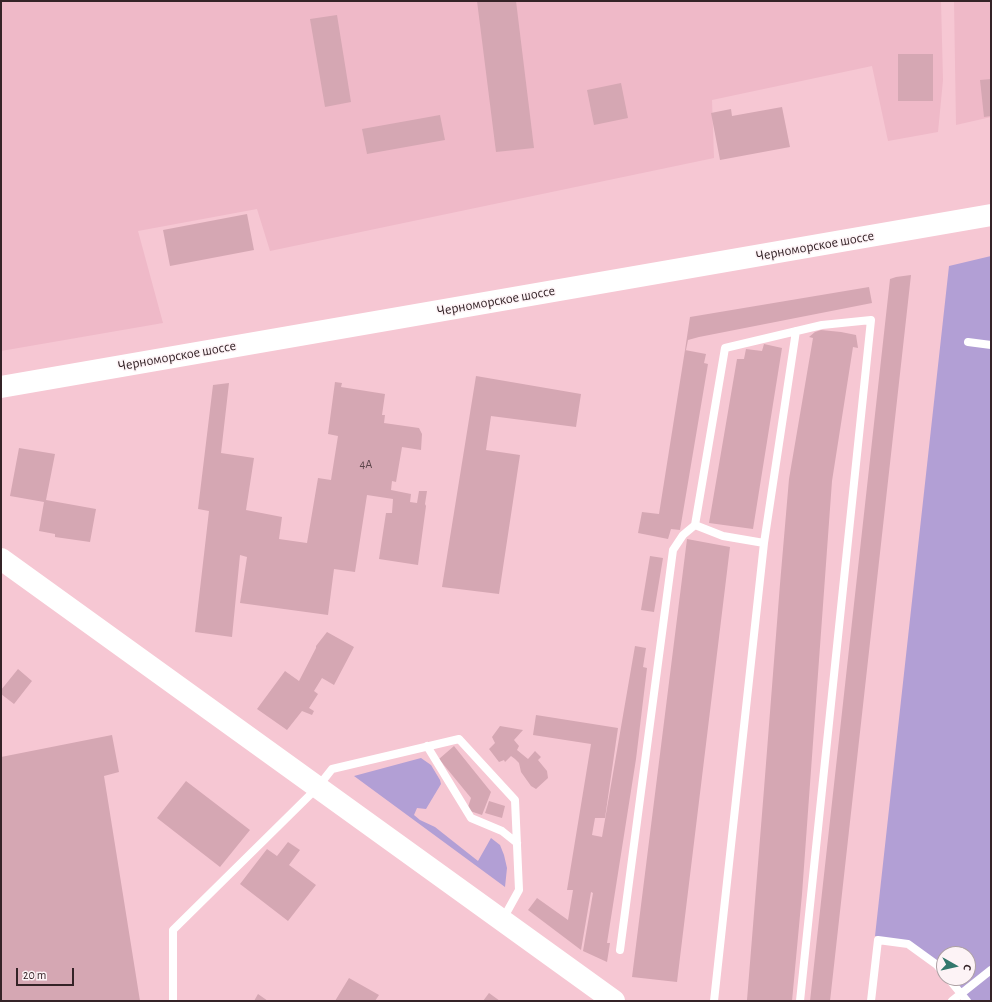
<!DOCTYPE html>
<meta charset="utf-8">
<style>
body{margin:0}
#map{position:relative;width:992px;height:1002px;overflow:hidden;background:#f6c7d3;font-family:"Alegreya Sans",sans-serif}
canvas{display:block}
.frame{position:absolute;inset:0;border:2px solid #342327;pointer-events:none}
.north{position:absolute;left:936px;top:946px;width:40px;height:40px;box-sizing:border-box;background:#fdf3f6;border:1px solid #ada0a3;border-radius:50%;rotate:98deg;font-size:11px;font-weight:700;line-height:16px;text-align:center;color:#342327}
.north::after{content:'';display:block;margin:auto;width:14px;height:18px;background:#33786d;clip-path:polygon(50% 0,100% 100%,50% 72%,0 100%)}
.scale{position:absolute;left:16px;top:968px;width:58px;height:18px;box-sizing:border-box;border:2px solid #342327;border-top:0;padding-left:5px;font-size:12px;line-height:14px;white-space:nowrap;color:#342327;-webkit-text-stroke:3px #fdf3f6;paint-order:stroke}
</style>
<div id="map">
<canvas width="992" height="1002"></canvas>
<div class="frame"></div>
<div class="north">С</div>
<div class="scale">20 m</div>
</div>
<script>
const ctx = document.querySelector('canvas').getContext('2d');
ctx.lineJoin = 'round';
function paint(path, color) { ctx.fillStyle = color; ctx.fill(path, 'evenodd'); }
const shape = rows => new Path2D(rows.map(r => 'M' + r).join(''));
function stroke(path, color, width, dash) { ctx.strokeStyle = color; ctx.lineWidth = width; ctx.lineCap = dash ? 'butt' : 'round'; ctx.setLineDash(dash || []); ctx.stroke(path); }
function drawText(font, color, halo, rows, align = 'center') {
  ctx.font = font + ' "Alegreya Sans",sans-serif'; ctx.lineWidth = 3; ctx.setLineDash([]); ctx.textBaseline = 'middle'; ctx.strokeStyle = halo; ctx.fillStyle = color; for (const [text, x, y, turn = 0] of rows) {
    ctx.save(); ctx.translate(x, y); ctx.rotate((+turn || 0) * Math.PI / 180); ctx.textAlign = isNaN(turn) ? turn : align; if (halo) ctx.strokeText(text, 0, 0); ctx.fillText(text, 0, 0); ctx.restore();
  }
}
paint(shape([
 [1,1,941,1,943,80,938,132,888,141,872,66,712,100,714,158,270,251,257,209,138,231,163,323,1,351],
 [954,1,991,1,991,117,956,125]
]), '#efb9c8');
paint(shape([
 [991,256,991,1001,967,1001,948,978,968,978,968,954,944,954,944,974,908,944,875,936,949,266],
 [421,758,431,765,440,780,441,784,426,809,417,808,414,815,420,820,435,827,478,861,491,838,500,845,504,855,507,868,505,887,354,776]
]), '#b29fd5');
paint(shape([
 [477,1,516,1,534,148,496,152],
 [337,15,351,102,325,107,310,19],
 [898,54,933,54,933,101,898,101],
 [991,79,991,116,984,117,980,80],
 [621,83,628,118,594,125,587,90],
 [782,107,790,147,720,160,711,113,731,109,732,116],
 [440,115,445,140,367,154,362,129],
 [247,214,254,250,170,266,163,230],
 [911,275,830,1001,810,1001,890,279,896,277],
 [869,287,872,303,699,337,688,340,686,350,685,350,690,317],
 [821,330,841,332,856,335,858,348,853,347,832,481,802,894,792,1001,747,1000,764,789,780,584,789,479,813,338,809,337,815,332],
 [764,344,782,348,753,529,709,523,737,359,744,359,746,349,762,351],
 [685,350,706,354,704,363,708,364,680,530,671,529,668,539,638,533,642,512,659,514],
 [476,376,581,394,576,427,491,416,486,450,520,455,499,594,442,587],
 [335,382,342,383,341,387,385,394,382,415,385,415,384,423,419,428,422,434,421,450,402,447,396,482,392,481,391,490,411,494,410,502,417,503,419,491,427,491,425,504,426,506,418,565,379,559,386,513,392,513,393,499,367,495,355,572,334,569,328,615,240,603,247,557,240,555,232,637,195,632,209,511,198,509,213,385,229,383,221,453,254,458,246,510,282,517,279,539,307,543,318,478,331,480,338,436,328,434],
 [19,448,55,454,46,500,96,509,90,542,55,537,55,534,39,531,44,502,10,496],
 [687,539,730,547,677,982,632,977],
 [650,556,663,558,654,612,641,610],
 [327,632,354,647,334,685,322,678,314,691,318,694,309,708,314,711,312,715,302,711,287,730,257,709,285,671,299,681,316,648,316,646],
 [635,646,646,648,643,667,647,668,636,759,607,943,610,943,607,962,583,951,593,893,591,892,581,950,528,910,537,898,568,920,573,890,567,890,591,744,533,735,536,715,618,728,605,818,595,818,592,835,602,837],
 [18,669,32,681,14,704,1,694,1,690],
 [500,726,523,730,514,740,519,746,517,750,528,759,535,751,541,757,538,760,547,771,548,778,536,789,531,786,521,772,519,763,515,759,511,756,505,762,504,760,499,762,489,749,495,743,492,737],
 [112,735,119,772,104,776,140,1001,1,1001,1,757],
 [454,746,491,792,482,815,467,810,471,798,439,759],
 [186,781,250,830,220,867,157,818],
 [489,801,505,806,502,818,485,813],
 [288,842,300,850,289,865,316,885,288,921,240,884,267,849,277,856],
 [349,978,379,995,375,1001,335,1001],
 [489,993,500,1001,483,1001],
 [258,994,268,1001,254,1001]
]), '#d5a7b3');
stroke(shape([
 [968,342,991,345],
 [695,525,723,536,764,543],
 [427,746,471,818,502,831,517,843],
 [620,950,673,550,683,535,695,525,725,348,822,325,871,320,800,1001],
 [948,978,967,1001],
 [173,1001,173,930,317,788,332,769,459,739,515,800,519,890,503,919],
 [714,1001,764,543,796,331],
 [871,1001,878,940,908,944,937,965,944,974],
 [952,1001,991,970]
]), '#fff', 8);
stroke(shape([
 [1,387,991,215],
 [1,559,614,1001]
]), '#fff', 22);
drawText('12px', '#5c444a', null, [
 ["4А",366,464]
]);
drawText('14px', '#342327', '#fdf3f6', [
 ["Черноморское шоссе",815,246,-10],
 ["Черноморское шоссе",496,301,-10],
 ["Черноморское шоссе",177,356,-10]
]);
</script>
